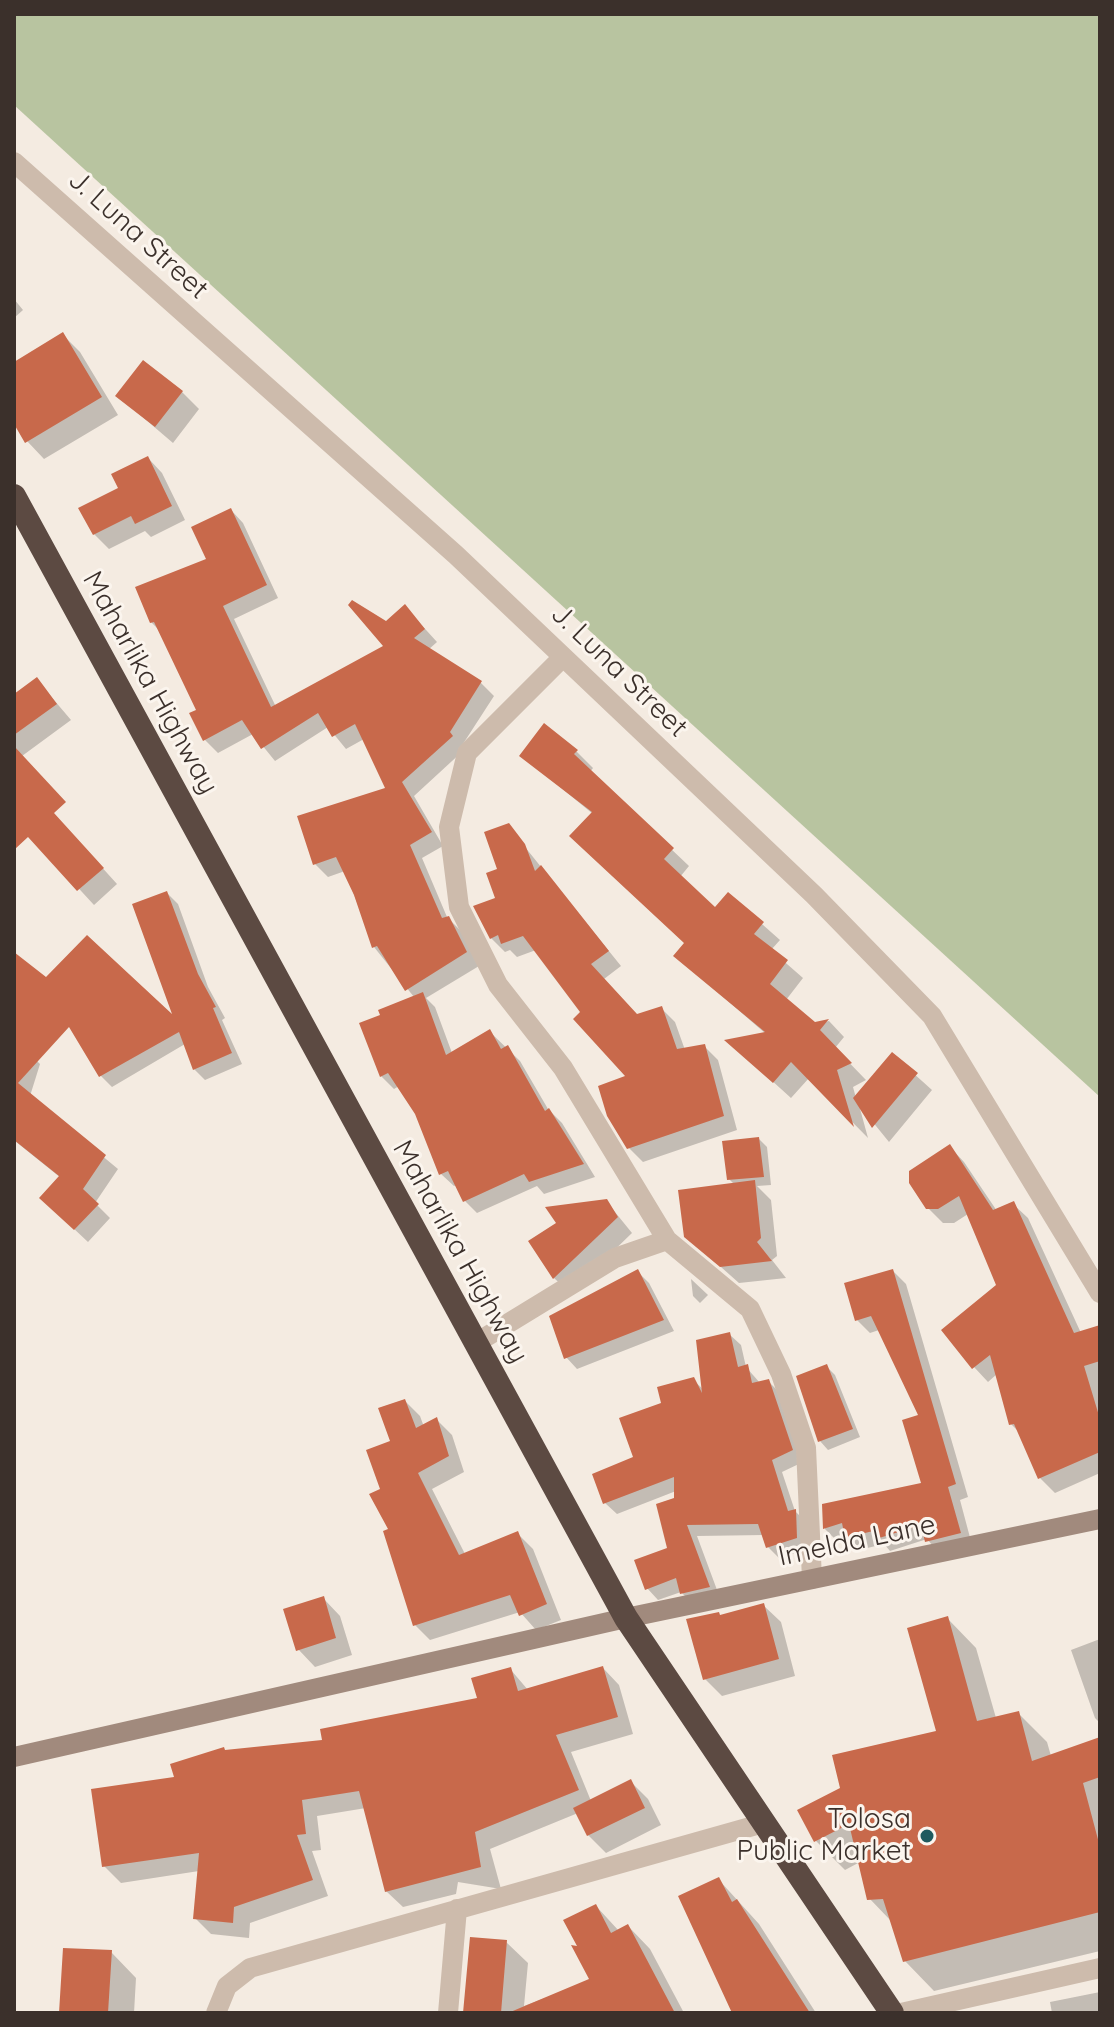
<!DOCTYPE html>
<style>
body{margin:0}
#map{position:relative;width:1114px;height:2027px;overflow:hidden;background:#f4ebe1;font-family:Quicksand,sans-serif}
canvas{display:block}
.frame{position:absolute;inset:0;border:16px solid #3b302b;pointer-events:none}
</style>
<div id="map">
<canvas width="1114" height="2027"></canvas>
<div class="frame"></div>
</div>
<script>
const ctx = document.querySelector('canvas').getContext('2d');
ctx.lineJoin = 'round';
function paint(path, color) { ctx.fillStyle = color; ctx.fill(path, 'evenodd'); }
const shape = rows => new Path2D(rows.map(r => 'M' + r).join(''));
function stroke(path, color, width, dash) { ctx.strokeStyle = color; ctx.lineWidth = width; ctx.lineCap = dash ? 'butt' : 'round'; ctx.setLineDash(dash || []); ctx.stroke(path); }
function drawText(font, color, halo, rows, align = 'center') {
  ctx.font = font + ' Quicksand,sans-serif'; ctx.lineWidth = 6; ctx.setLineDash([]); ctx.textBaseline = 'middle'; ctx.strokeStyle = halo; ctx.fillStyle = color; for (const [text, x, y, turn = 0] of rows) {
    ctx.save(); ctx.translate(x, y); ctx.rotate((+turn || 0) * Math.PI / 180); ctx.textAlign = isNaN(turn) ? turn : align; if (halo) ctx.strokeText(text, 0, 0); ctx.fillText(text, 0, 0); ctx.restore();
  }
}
paint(shape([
 [14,14,1100,14,1100,1097,14,105]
]), '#b8c4a0');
paint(shape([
 [14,299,23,310,14,318],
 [63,335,80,352,118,415,44,459,27,441,14,420,14,364],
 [182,392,199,409,173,443,118,396],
 [148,458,162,473,185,520,151,537,145,531,109,549,94,534,120,489],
 [231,510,243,523,278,598,234,619,276,707,386,646,386,623,417,620,437,642,428,650,481,683,494,696,461,747,464,750,414,796,443,846,422,858,447,917,461,931,479,966,426,998,435,1007,452,1053,489,1031,520,1061,548,1109,562,1123,595,1177,544,1194,537,1186,477,1213,465,1201,457,1185,454,1186,441,1174,416,1113,399,1086,394,1089,381,1076,382,1016,414,997,374,947,345,871,328,877,315,864,388,789,364,739,346,749,328,727,275,761,253,734,218,753,205,740,198,710,160,631,151,622,208,560],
 [37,680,71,720,22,756,14,825,14,696],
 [576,751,593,768,590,772,689,866,680,877,715,910,728,894,780,940,771,950,803,978,786,1000,814,1024,829,1021,844,1037,835,1048,866,1080,853,1087,856,1098,892,1054,932,1090,889,1142,859,1105,868,1138,809,1078,791,1098,728,1041,766,1034,676,956,686,944,593,814,521,755],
 [508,826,621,966,604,979,637,1016,661,1008,675,1022,685,1050,704,1046,718,1060,737,1130,643,1162,629,1148,628,1077,536,950,517,957,510,950,505,952,491,938],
 [69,831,117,884,94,905,35,841],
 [167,893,178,904,208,987,225,1018,222,1020,242,1064,205,1080,194,1069,185,1044,112,1087,101,1076,57,1003,177,1021],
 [27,1051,40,1064,30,1096,118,1169,95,1203,110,1218,88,1242,55,1211,61,1178,15,1141,14,1145,14,1062],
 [759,1139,767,1147,771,1185,757,1186,771,1200,777,1256,772,1260,786,1278,739,1283,686,1236,735,1185,729,1179],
 [950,1147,964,1162,997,1211,1013,1204,1028,1218,1081,1333,1100,1328,1100,1473,1055,1493,1040,1478,1021,1434,1011,1424,997,1374,988,1382,974,1367,998,1285,968,1214,954,1223,943,1223,928,1208],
 [606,1201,632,1233,570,1293,554,1278,530,1241],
 [893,1271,906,1284,968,1497,960,1500,972,1545,940,1554,927,1539,890,1551,884,1544,859,1550,848,1538,837,1541,825,1529,824,1506,923,1485,921,1416,879,1330,870,1333,857,1320],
 [638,1272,649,1283,674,1331,577,1369,566,1357],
 [691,1279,708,1295,700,1303,693,1296],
 [729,1334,741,1345,746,1367,760,1383,768,1381,780,1393,803,1462,782,1472,795,1511,807,1523,808,1549,779,1558,768,1547,764,1535,697,1536,720,1598,693,1604,681,1592,658,1600,647,1588,670,1549,676,1491,617,1514,605,1503,636,1458,663,1404,693,1380,704,1390],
 [827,1367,835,1375,860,1437,828,1450,820,1441],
 [405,1401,420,1416,424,1427,437,1420,452,1435,464,1472,432,1489,465,1554,518,1534,533,1549,561,1620,536,1630,520,1612,430,1640,415,1625,382,1490],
 [323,1598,340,1616,352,1655,315,1667,298,1649],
 [763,1605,781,1622,795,1676,722,1696,705,1679,721,1617],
 [947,1618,976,1648,996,1718,1018,1713,1047,1742,1051,1756,1100,1739,1100,1951,934,1991,905,1961,892,1922,869,1898,860,1862,845,1870,816,1841,842,1789,938,1732],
 [1100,1639,1100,1723,1095,1718,1071,1650],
 [603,1668,619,1685,633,1734,571,1752,591,1801,631,1782,648,1799,661,1825,606,1853,588,1835,578,1813,490,1849,501,1889,458,1882,456,1894,403,1907,386,1891,366,1808,317,1816,321,1850,312,1851,328,1896,250,1923,249,1938,211,1934,195,1918,199,1871,121,1883,104,1866,177,1778,226,1752,324,1742,480,1699,511,1670,528,1690],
 [719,1880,759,1924,816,2013,734,2013],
 [596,1906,619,1931,628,1926,650,1949,684,2013,614,2013,580,1948],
 [506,1942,528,1963,524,2006,545,1998,560,2013,465,2013],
 [111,1952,136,1978,134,2013,61,2013],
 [1100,1992,1100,2013,1052,2013,1050,2002]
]), '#0003');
paint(shape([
 [63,332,102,397,25,443,14,424,14,362],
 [143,360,183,391,155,427,115,396],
 [148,456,172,506,135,524,131,516,93,535,78,508,118,488,111,474],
 [231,508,267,585,223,606,271,707,383,646,348,605,352,600,386,621,405,604,425,629,414,638,482,681,450,732,453,736,402,782,432,832,410,845,442,918,449,916,467,952,405,991,377,946,372,948,354,895,336,857,313,865,297,816,385,788,355,724,332,737,318,713,261,749,242,720,203,741,189,713,196,710,154,622,150,623,135,587,206,559,191,527],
 [37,677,57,704,14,735,14,694],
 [544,723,578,750,574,754,674,848,664,859,715,907,728,892,764,922,754,934,788,960,770,984,815,1022,829,1019,820,1030,852,1063,837,1070,854,1127,791,1062,773,1083,724,1040,765,1032,673,956,684,943,569,836,592,812,519,756],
 [14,746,66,802,54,813,104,868,77,891,28,837,14,850],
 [509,823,525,844,535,871,541,865,609,951,591,964,637,1014,662,1006,677,1049,705,1044,724,1116,627,1149,607,1116,598,1086,625,1076,573,1019,580,1012,523,936,501,944,498,935,490,939,473,906,495,898,486,873,497,869,484,832],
 [167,891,198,974,216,1007,213,1008,232,1053,193,1070,179,1032,99,1077,69,1027,18,1083,106,1155,83,1189,99,1204,74,1230,39,1198,59,1176,14,1140,14,952,46,977,87,935,172,1014,132,904],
 [423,992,446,1055,490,1029,501,1049,508,1045,545,1111,549,1108,584,1164,529,1182,524,1174,463,1202,448,1171,439,1175,415,1114,388,1073,380,1077,359,1023,380,1015,378,1010],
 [892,1052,918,1073,872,1128,853,1098],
 [759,1137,764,1177,727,1180,722,1141],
 [950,1144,993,1210,1014,1201,1074,1333,1100,1325,1100,1361,1084,1366,1100,1419,1100,1452,1038,1479,1014,1424,1009,1425,990,1355,972,1369,941,1330,996,1285,959,1196,938,1209,926,1209,909,1183,909,1171],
 [755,1180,761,1238,757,1242,772,1261,720,1267,684,1237,678,1190],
 [607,1199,618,1217,553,1279,528,1241,556,1223,545,1207],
 [638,1269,664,1320,564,1359,549,1316],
 [893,1269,956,1484,948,1487,961,1533,925,1542,921,1525,876,1539,873,1531,845,1538,842,1523,823,1529,822,1504,921,1483,902,1420,918,1415,871,1316,855,1321,844,1283],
 [730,1332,738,1367,748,1364,752,1383,769,1379,793,1450,772,1460,788,1511,796,1509,797,1538,766,1548,758,1524,687,1525,710,1587,680,1594,676,1578,645,1590,634,1560,667,1548,656,1504,674,1498,674,1477,603,1504,592,1474,633,1457,619,1418,661,1403,657,1387,694,1377,702,1393,696,1340],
 [827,1364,853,1429,818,1442,796,1376],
 [405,1399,416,1428,437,1417,449,1456,418,1473,459,1555,518,1531,547,1604,519,1616,510,1595,413,1626,383,1531,388,1529,369,1494,380,1489,366,1450,390,1441,378,1408],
 [324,1596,336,1638,296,1651,283,1609],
 [764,1603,779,1659,703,1680,686,1619,719,1612,720,1615],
 [948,1616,977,1721,1019,1711,1032,1761,1100,1737,1100,1777,1083,1783,1100,1847,1100,1912,903,1962,883,1899,867,1900,849,1824,814,1842,797,1810,840,1788,832,1755,936,1731,907,1628],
 [603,1666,618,1717,556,1735,579,1790,475,1832,481,1867,385,1892,359,1791,302,1800,306,1834,297,1835,313,1880,234,1907,233,1923,193,1919,199,1853,102,1867,91,1789,174,1777,170,1764,224,1747,225,1750,322,1740,320,1729,477,1698,471,1678,511,1667,518,1691],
 [631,1779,645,1808,587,1836,573,1808],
 [719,1877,732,1902,737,1899,810,2013,732,2013,678,1896],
 [596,1904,611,1933,628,1924,675,2013,508,2013,589,1979,571,1945,577,1946,563,1920],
 [470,1937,507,1940,501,2013,463,2013],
 [63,1948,112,1950,108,2013,59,2013]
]), '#c8694b');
stroke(shape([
 [216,2013,227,1986,250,1968,764,1823],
 [448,2013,457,1909]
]), '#cdbbac', 20);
stroke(shape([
 [14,162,456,555,814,895,932,1016,1100,1293],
 [563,657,467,753,449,827,459,907,498,985,563,1068,667,1240],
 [476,1343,615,1258,667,1240,750,1309,781,1374,806,1448,812,1579],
 [901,2013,1100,1968]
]), '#cdbbac', 20);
stroke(shape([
 [14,1757,626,1618,1100,1519]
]), '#a18a7d', 20);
stroke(shape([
 [14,496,626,1618,892,2013]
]), '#5c4a42', 24);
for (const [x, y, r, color] of [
 [927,1836,8,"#1f5a5e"]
]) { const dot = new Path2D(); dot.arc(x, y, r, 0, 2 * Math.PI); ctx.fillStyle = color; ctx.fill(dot); stroke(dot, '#fbf5ee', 3); }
drawText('28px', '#3b302b', '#fbf5ee', [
 ["J. Luna Street",138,235,42],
 ["J. Luna Street",619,671,44],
 ["Maharlika Highway",150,683,61],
 ["Maharlika Highway",460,1252,61],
 ["Imelda Lane",857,1541,-12]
]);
drawText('28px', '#3b302b', '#fbf5ee', [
 ["Tolosa",911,1820],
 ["Public Market",911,1852]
], 'right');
</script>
